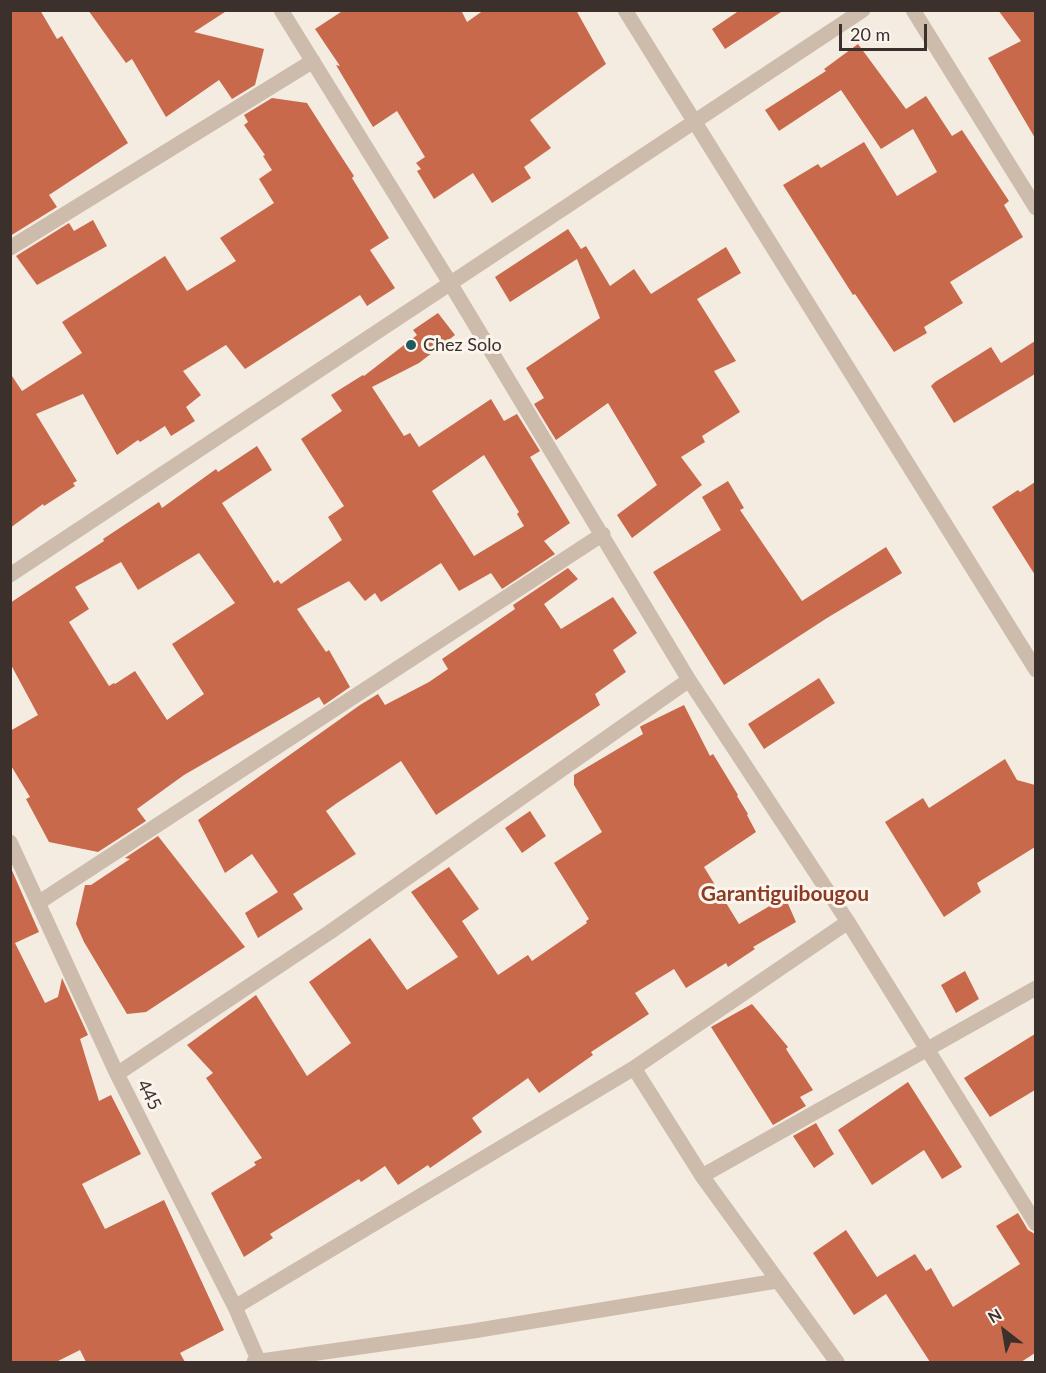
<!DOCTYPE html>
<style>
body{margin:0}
#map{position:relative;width:1046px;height:1373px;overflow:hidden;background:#f4ebe1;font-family:Lato,sans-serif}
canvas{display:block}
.frame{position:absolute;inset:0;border:12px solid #3b302b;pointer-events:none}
.north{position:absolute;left:974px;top:1301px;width:60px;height:60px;-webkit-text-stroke:4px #fbf5ee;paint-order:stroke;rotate:329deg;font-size:16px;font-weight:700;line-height:24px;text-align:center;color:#3b302b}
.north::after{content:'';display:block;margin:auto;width:21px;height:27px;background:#3b302b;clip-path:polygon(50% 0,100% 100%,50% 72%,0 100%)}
.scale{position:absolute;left:839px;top:24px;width:88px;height:27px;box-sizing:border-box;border:3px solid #3b302b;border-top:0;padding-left:8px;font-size:18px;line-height:21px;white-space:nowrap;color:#3b302b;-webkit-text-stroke:4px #fbf5ee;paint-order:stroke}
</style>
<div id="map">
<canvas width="1046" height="1373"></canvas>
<div class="frame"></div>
<div class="north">N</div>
<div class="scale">20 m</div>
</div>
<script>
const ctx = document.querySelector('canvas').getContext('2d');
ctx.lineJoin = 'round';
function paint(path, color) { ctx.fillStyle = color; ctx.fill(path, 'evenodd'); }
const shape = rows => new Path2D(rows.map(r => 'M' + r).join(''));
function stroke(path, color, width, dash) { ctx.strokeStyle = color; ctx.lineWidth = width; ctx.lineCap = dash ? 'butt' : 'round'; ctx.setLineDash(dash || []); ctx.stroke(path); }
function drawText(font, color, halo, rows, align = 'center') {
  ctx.font = font + ' Lato,sans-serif'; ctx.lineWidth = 6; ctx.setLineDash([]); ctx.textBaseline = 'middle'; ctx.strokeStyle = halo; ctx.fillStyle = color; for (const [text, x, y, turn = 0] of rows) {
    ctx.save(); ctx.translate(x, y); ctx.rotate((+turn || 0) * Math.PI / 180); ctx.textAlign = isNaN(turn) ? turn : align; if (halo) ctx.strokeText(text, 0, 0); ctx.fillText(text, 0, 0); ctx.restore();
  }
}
paint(shape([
 [10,10,40,10,57,39,62,36,128,143,49,195,57,207,10,236],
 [88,10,228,10,194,32,264,49,255,85,232,99,219,80,166,117,132,59,126,63],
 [344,10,461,10,467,22,484,10,576,10,606,64,530,120,551,148,524,167,531,178,492,203,473,173,434,199,417,171,421,169,416,163,425,157,397,111,373,127,336,65,340,66,315,29],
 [740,10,784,10,725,49,712,29],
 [998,10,1035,10,1035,138,988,58,1021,41],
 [858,44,906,109,926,96,952,136,962,130,1009,201,1004,205,1023,237,950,282,963,303,924,327,927,333,894,352,855,294,853,295,783,185,818,164,821,168,864,142,897,196,937,172,913,129,881,149,841,90,779,131,765,110,826,71,824,69],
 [272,98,307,103,337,150,354,176,352,178,389,238,370,250,395,288,367,306,360,295,245,369,226,345,183,371,201,395,186,407,195,421,171,436,165,426,140,442,138,440,117,455,83,394,36,414,77,481,73,483,75,486,44,506,43,504,10,528,10,373,22,391,82,353,62,322,165,256,187,291,236,261,220,238,274,203,259,179,272,170,263,156,265,155,244,125,248,122,244,115],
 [93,220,107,246,37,285,16,256,69,223,74,231],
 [568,229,581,249,586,246,610,286,634,269,651,294,726,247,741,273,697,299,736,361,714,371,740,412,702,436,705,442,681,457,702,485,632,538,617,515,657,485,608,403,556,440,534,404,544,398,526,368,600,318,577,259,510,302,495,277],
 [438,313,455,335,419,363,372,387,404,436,410,433,419,447,491,399,504,421,517,414,540,451,530,457,570,523,544,541,555,554,502,589,491,573,459,591,441,563,381,602,375,593,365,601,349,581,297,609,326,652,329,650,350,687,324,705,319,697,184,775,137,809,146,821,98,852,49,842,26,799,30,797,10,764,10,731,38,715,10,663,10,603,104,541,103,539,159,502,162,508,216,469,218,472,257,446,272,470,222,503,274,583,278,580,281,584,342,540,328,517,344,506,301,439,342,411,331,395,363,375,364,376,417,335,413,330],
 [484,455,519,512,517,514,524,526,474,556,432,491],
 [199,553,235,603,172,644,204,694,167,720,135,671,115,684,114,683,109,686,69,622,89,609,75,587,121,562,138,590],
 [1035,341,1035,374,954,423,931,386,935,382,991,347,1001,363],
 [728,481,744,508,740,510,802,601,886,547,902,573,827,618,724,685,653,572,721,530,702,497],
 [1035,482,1035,575,992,507,1018,490,1020,492],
 [568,568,578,579,544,604,561,629,613,597,637,633,613,650,626,672,595,694,600,705,436,815,401,761,337,803,326,811,356,854,293,894,303,909,258,938,245,913,278,892,252,854,225,873,198,820,360,705,378,694,385,705,429,682,448,669,442,659,515,609,513,605],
 [819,678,835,703,764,749,748,724],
 [684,705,710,756,713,754,738,795,737,796,748,814,747,815,756,832,704,867,739,924,785,897,796,922,753,947,755,949,728,967,726,963,686,988,674,969,635,993,649,1014,591,1052,593,1055,539,1093,528,1078,472,1118,482,1132,430,1168,428,1165,398,1185,385,1166,361,1182,359,1179,270,1234,273,1238,244,1257,211,1193,256,1165,254,1162,262,1158,206,1078,213,1073,187,1045,256,995,307,1076,351,1043,309,982,370,938,407,990,458,957,411,892,449,867,479,909,462,921,498,975,528,955,532,961,587,923,586,921,589,919,554,863,602,832,574,785,574,775,643,734,640,727,641,726],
 [1005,759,1017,780,1035,785,1035,847,977,883,981,892,944,917,885,822,923,798,929,808],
 [530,811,546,836,522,853,505,828],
 [158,836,245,947,146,1012,127,1014,84,942,76,924,85,885,91,885,130,859,125,858],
 [10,866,39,932,15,943,45,1003,58,997,62,978,88,1035,80,1039,99,1101,111,1095,141,1154,82,1184,105,1229,164,1200,224,1330,180,1353,185,1362,86,1362,80,1350,56,1362,10,1362],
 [965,971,979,999,956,1013,941,985],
 [752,1004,788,1047,786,1049,813,1090,800,1097,806,1106,773,1125,711,1027],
 [1035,1034,1035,1090,990,1117,964,1078],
 [908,1082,962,1167,942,1179,924,1150,872,1185,838,1130],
 [816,1123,834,1154,814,1168,793,1136],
 [1018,1213,1028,1230,1035,1234,1035,1353,1021,1362,930,1362,886,1294,854,1315,813,1253,846,1230,877,1277,915,1254,926,1271,931,1268,953,1307,1020,1264,996,1226]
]), '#c8694b');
stroke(shape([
 [281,10,450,283,689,680,848,922,1036,1224],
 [625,10,1036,670],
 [913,10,1036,208],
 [10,248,313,61],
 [10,575,863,10],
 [10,842,117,1074,235,1307,259,1362],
 [38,903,603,534],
 [634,1068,702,1176,837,1362],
 [117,1074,330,932,689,680],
 [702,1176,1036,988],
 [235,1307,634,1068,848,922],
 [254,1362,473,1331,777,1281]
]), '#cdbbac', 15);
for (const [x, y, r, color] of [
 [411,345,6,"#1f5a5e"]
]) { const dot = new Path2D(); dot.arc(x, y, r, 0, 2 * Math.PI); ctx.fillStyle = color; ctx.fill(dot); stroke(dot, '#fbf5ee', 2); }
drawText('18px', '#3b302b', '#fbf5ee', [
 ["Chez Solo",423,345]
], 'left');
drawText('18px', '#3b302b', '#fbf5ee', [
 ["445",149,1095,63]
]);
drawText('bold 21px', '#8c3b22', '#fbf5ee', [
 ["Garantiguibougou",785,894]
]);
</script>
